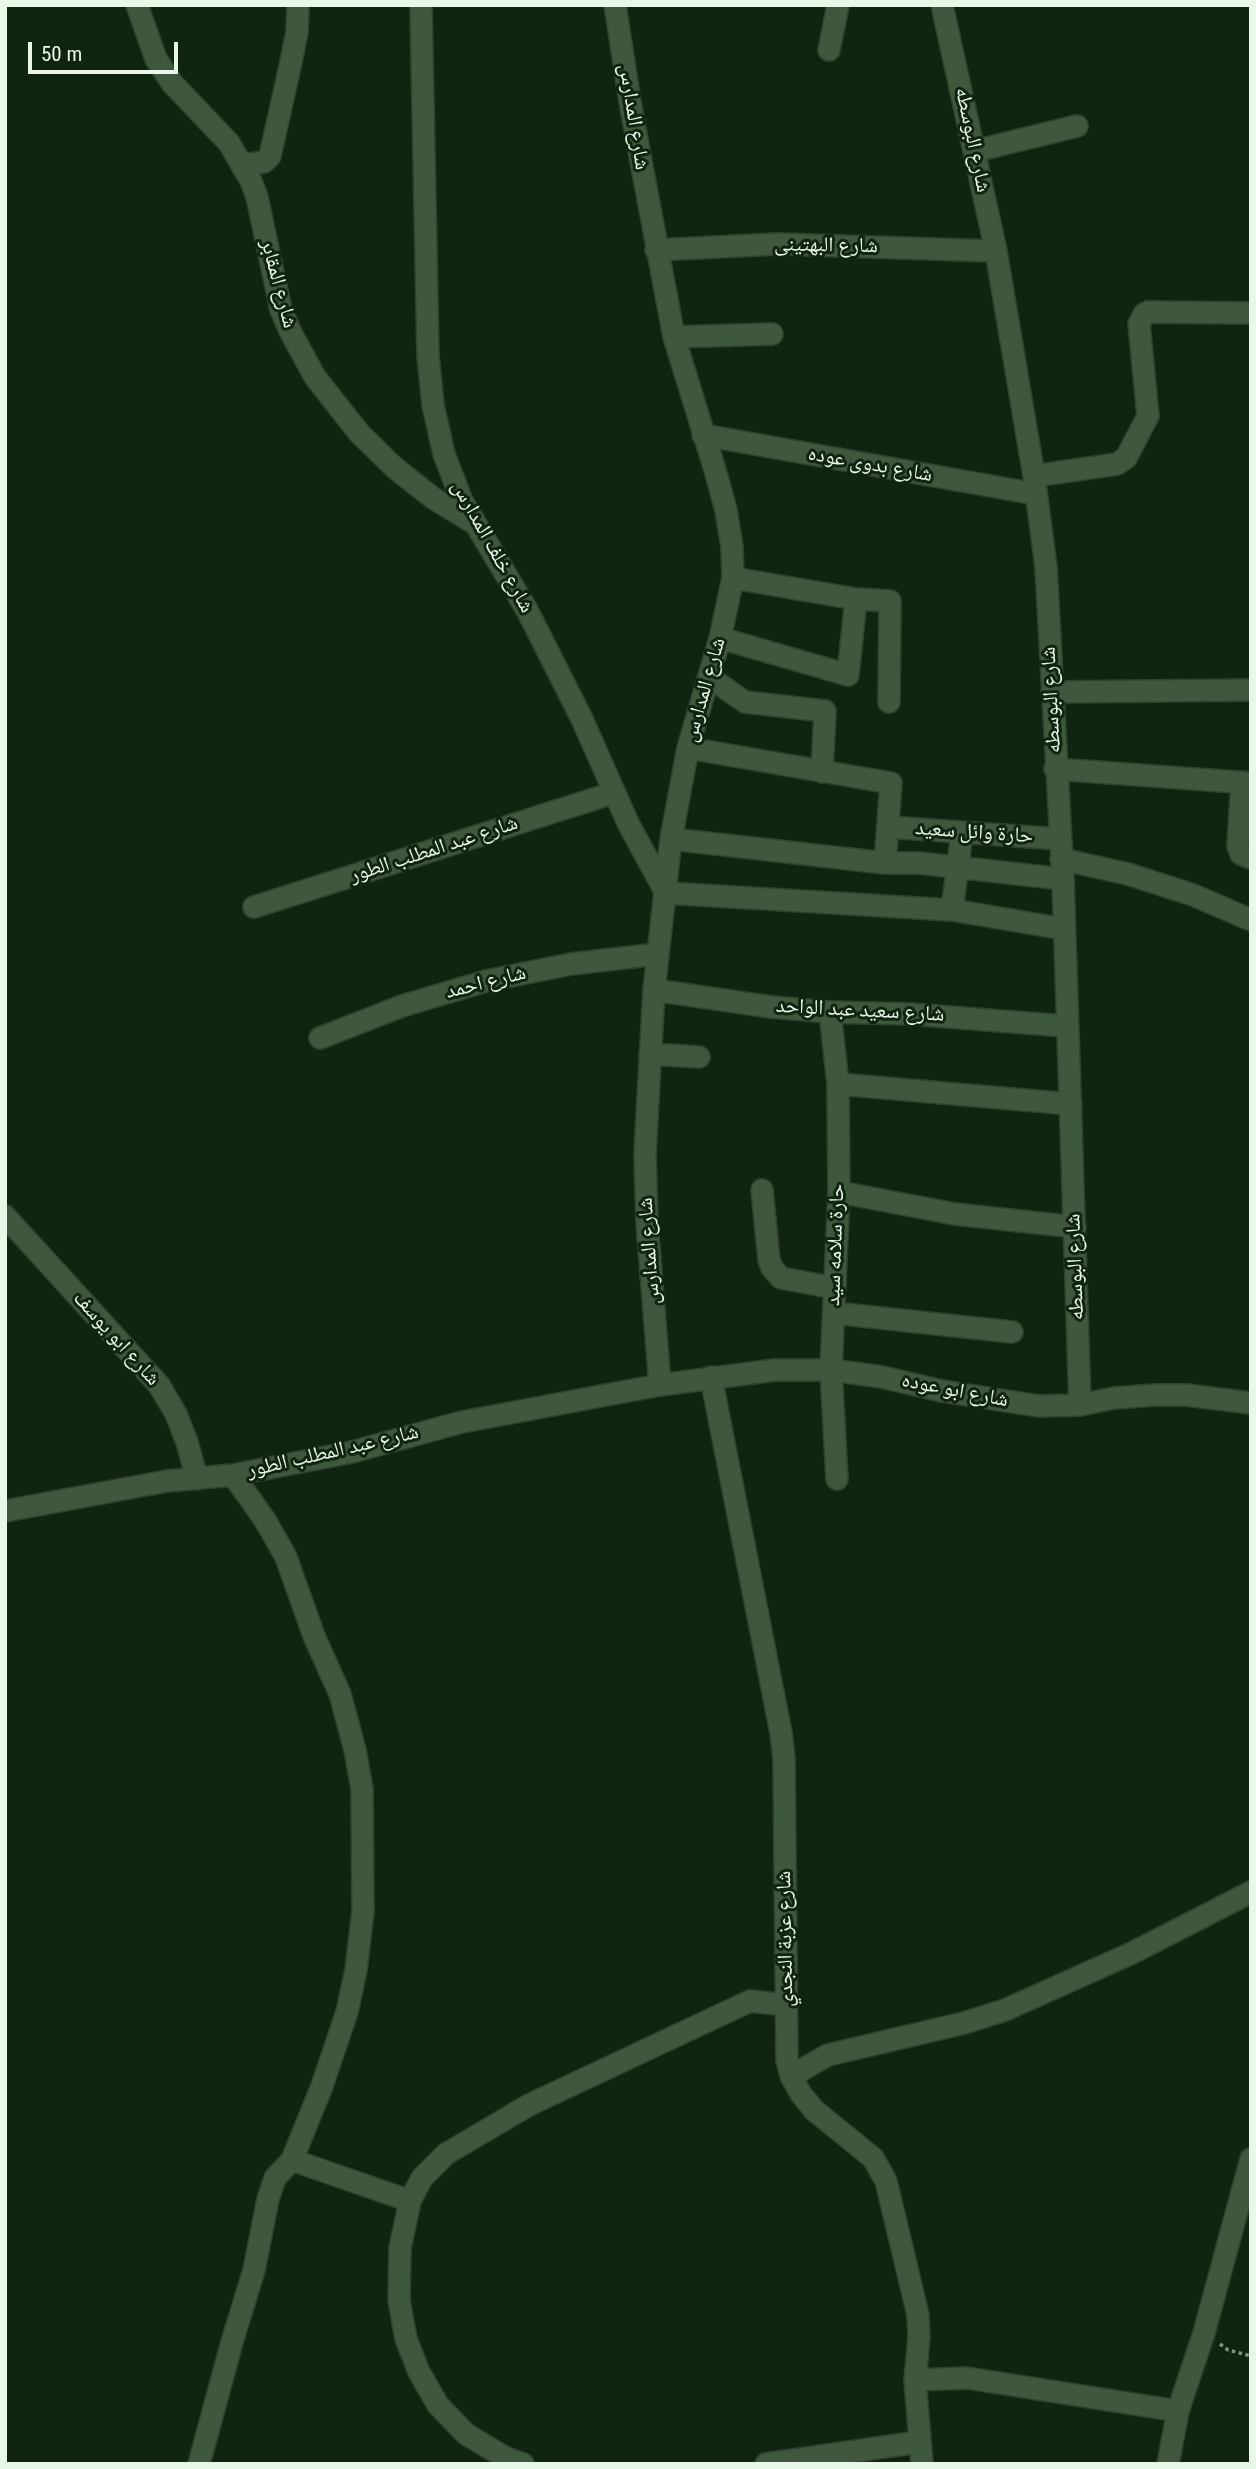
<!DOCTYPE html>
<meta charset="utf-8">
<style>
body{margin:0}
#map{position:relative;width:1256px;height:2469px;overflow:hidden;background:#102510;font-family:"Roboto Condensed",sans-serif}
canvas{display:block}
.frame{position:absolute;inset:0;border:7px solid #e9f7e9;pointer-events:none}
.scale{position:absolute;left:28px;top:42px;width:150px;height:32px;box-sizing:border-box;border:4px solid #e9f7e9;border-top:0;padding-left:9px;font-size:21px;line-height:24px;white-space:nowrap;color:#e9f7e9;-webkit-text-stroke:5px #102510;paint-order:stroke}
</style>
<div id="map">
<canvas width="1256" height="2469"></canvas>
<div class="frame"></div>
<div class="scale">50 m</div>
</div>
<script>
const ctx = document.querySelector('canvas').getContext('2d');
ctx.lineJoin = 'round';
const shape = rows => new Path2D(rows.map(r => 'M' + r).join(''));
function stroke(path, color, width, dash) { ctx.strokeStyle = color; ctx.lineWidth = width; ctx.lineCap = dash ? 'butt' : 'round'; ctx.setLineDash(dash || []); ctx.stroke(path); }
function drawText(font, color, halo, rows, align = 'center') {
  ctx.font = font + ' "Roboto Condensed","Noto Naskh Arabic",sans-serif'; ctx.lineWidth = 6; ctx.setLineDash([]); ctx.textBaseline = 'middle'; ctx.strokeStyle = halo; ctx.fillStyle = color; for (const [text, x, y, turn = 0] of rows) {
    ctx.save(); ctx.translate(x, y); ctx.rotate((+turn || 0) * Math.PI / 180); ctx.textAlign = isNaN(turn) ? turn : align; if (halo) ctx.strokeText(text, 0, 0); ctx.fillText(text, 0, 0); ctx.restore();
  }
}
const street = shape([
 [137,5,156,59,172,83,229,143,251,181,257,197,281,310,291,333,315,377,360,434,395,468,433,498,474,523],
 [421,5,428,356,433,405,444,454,462,501,527,610,582,719,628,823,666,893,952,910,1064,929],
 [615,5,631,108,674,337,715,470,726,510,732,547,733,578,720,638,688,748,671,839,654,990,645,1153,647,1223,660,1385],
 [942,5,996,251,1034,476,1046,567,1063,879,1080,1405],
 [829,50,838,5],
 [975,151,1077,126],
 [243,165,264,162,270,156,291,62,297,32,298,5],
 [656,250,777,244,996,251],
 [674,337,772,334],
 [703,435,1036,494],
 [1034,476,1117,464,1126,458,1148,416,1139,324,1144,314,1148,312,1251,313],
 [733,578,856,599,890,601,889,702],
 [720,638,848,675,856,599],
 [709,677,745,702,825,711,822,772],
 [1052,692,1251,690],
 [688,748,891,783,885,863],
 [1055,769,1251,783],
 [1242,782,1238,846,1241,854,1251,858],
 [888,827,1060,839],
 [671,839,885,863,919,863,1063,879],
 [1061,859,1128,874,1193,895,1251,920],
 [254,907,613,793],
 [952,910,962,833],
 [654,990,771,1007,830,1012,909,1014,1066,1026],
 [830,1012,838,1084,839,1192,831,1370,837,1479],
 [320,1038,402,1006,486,981,571,964,658,954],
 [650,1054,699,1057],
 [838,1084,1071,1104],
 [762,1190,769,1260,772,1268,781,1278,835,1288],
 [839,1192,955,1214,1075,1227],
 [5,1216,159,1385,176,1414,187,1442,197,1479],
 [834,1313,1012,1332],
 [711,1377,781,1733,784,1758,787,2060,791,2076,801,2094,814,2110,873,2158,886,2181,918,2315,919,2337,915,2380,922,2464],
 [5,1511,167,1481,233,1475,352,1452,462,1422,660,1385,775,1370,831,1370,882,1377,942,1391,1039,1406,1080,1405,1114,1398,1155,1395,1186,1395,1251,1403],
 [791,2076,828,2055,964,2023,1005,2010,1132,1953,1251,1892],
 [292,2160,410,2201,400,2248,399,2300,406,2339,419,2372,438,2405,466,2434,506,2458,523,2464],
 [410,2201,422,2178,446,2154,529,2105,750,2001,786,2005],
 [915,2380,967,2378,1178,2411],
 [199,2464,232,2342,254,2270,268,2199,275,2178,292,2160,322,2086,347,2012,356,1970,363,1911,362,1789,355,1750,340,1694,314,1636,286,1557,265,1520,233,1475],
 [766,2464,919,2442],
 [1168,2464,1178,2411,1204,2333,1251,2159]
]);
stroke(street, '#2e422e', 24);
stroke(shape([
 [1220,2344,1228,2350,1251,2356]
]), '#819381', 3.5, [3.5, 3.5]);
stroke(street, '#3e573d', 21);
drawText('21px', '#e9f7e9', '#102510', [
 ["شارع المدارس",633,117,81],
 ["شارع البوسطه",972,140,78],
 ["شارع البهتينى",826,246,1],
 ["شارع المقابر",278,284,75],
 ["شارع بدوى عوده",870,465,10],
 ["شارع خلف المدارس",492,547,61],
 ["شارع المدارس",705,690,-74],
 ["شارع البوسطه",1052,700,-93],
 ["حارة وائل سعيد",974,833,4],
 ["شارع عبد المطلب الطور",434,850,-18],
 ["شارع احمد",486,983,-14],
 ["شارع سعيد عبد الواحد",860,1011,3],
 ["حارة سلامه سيد",836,1245,-88],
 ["شارع المدارس",650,1251,-94],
 ["شارع البوسطه",1076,1267,-92],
 ["شارع ابو يوسف",116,1339,48],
 ["شارع ابو عوده",955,1391,11],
 ["شارع عبد المطلب الطور",333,1452,-13],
 ["شارع عزبة النجدي",786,1939,-91]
]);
</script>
